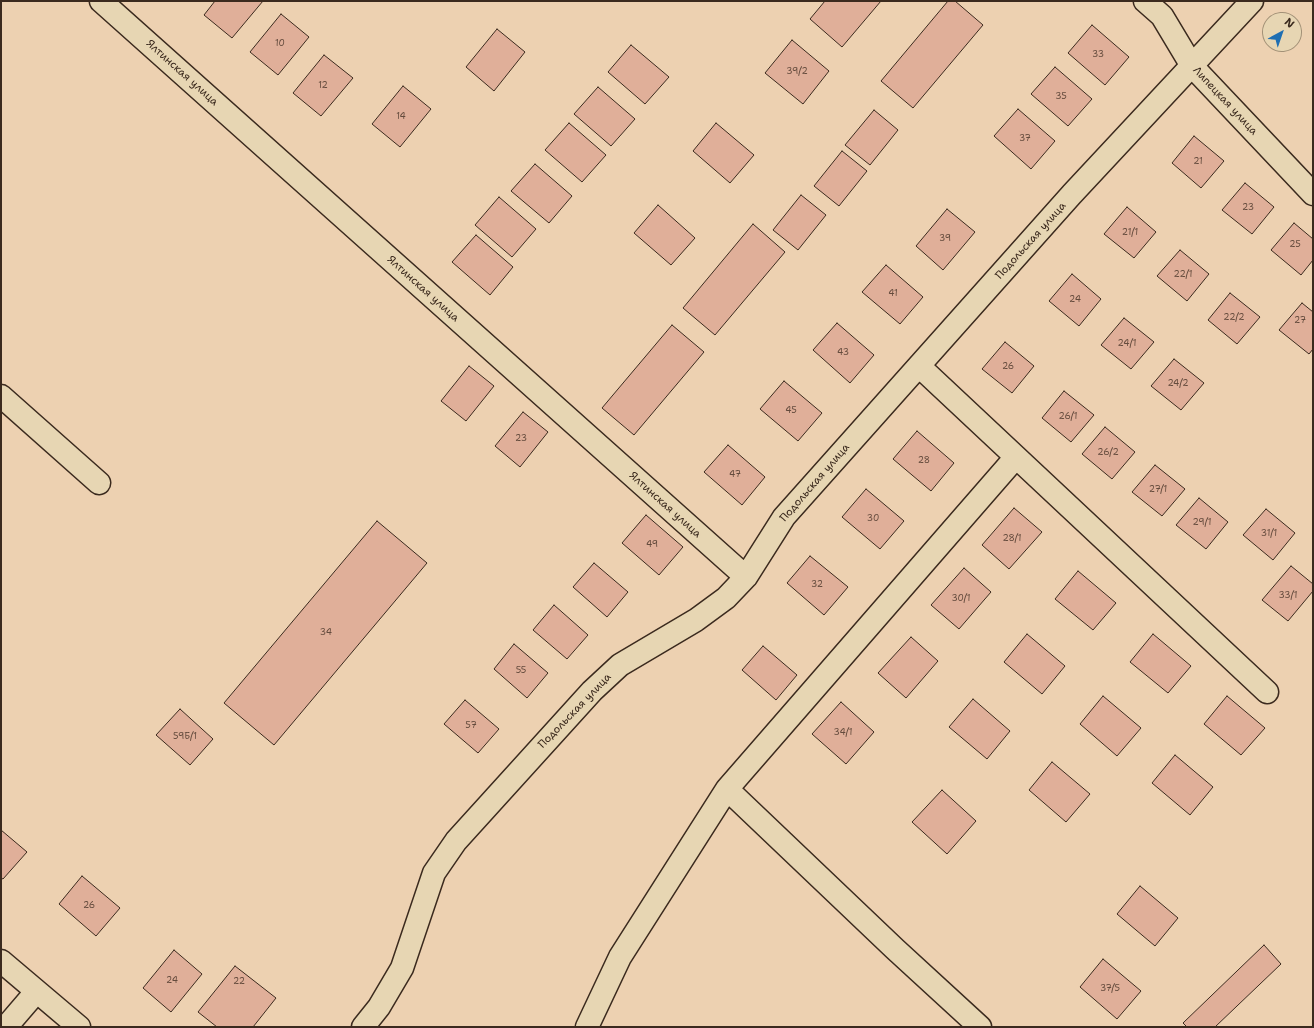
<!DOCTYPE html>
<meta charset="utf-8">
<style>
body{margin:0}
#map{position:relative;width:1314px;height:1028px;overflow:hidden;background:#edd1b1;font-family:"Shantell Sans",sans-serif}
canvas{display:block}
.frame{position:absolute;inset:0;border:2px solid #3b2a1e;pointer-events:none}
.north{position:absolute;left:1262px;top:12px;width:40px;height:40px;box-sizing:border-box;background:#e7d6b3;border:1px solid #a29177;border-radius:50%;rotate:40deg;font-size:11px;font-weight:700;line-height:16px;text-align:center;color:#3b2a1e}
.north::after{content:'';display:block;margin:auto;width:14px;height:18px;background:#1f6fb2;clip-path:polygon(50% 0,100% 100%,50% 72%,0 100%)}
</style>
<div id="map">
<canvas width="1314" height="1028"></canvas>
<div class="frame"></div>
<div class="north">N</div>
</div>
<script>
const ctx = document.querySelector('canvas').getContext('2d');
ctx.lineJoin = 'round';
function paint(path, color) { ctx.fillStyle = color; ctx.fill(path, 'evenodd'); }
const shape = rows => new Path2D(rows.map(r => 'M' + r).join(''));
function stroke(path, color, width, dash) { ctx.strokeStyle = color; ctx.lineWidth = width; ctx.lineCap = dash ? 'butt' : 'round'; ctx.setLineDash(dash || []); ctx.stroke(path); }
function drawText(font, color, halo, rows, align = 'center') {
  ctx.font = font + ' "Shantell Sans",sans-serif'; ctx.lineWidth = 3; ctx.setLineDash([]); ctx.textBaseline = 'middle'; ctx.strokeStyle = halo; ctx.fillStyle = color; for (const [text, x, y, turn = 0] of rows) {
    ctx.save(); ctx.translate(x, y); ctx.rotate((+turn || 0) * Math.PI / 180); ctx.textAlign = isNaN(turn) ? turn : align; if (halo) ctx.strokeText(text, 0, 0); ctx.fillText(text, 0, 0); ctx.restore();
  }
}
const building = shape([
 [215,1,263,1,232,38,204,15,215,1],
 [825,1,881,1,842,47,810,19,825,1],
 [948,1,955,1,983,25,913,108,881,81,948,1],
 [281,14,309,37,278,75,250,52,281,14],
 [1092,25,1129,57,1105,85,1068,53,1092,25],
 [497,29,525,52,494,91,466,67,497,29],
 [792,40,829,71,803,104,765,73,792,40],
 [631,45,669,77,645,104,608,72,631,45],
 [324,55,353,78,321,116,293,93,324,55],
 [1055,67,1092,99,1068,126,1031,94,1055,67],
 [403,86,431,109,400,147,372,124,403,86],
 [598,87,635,119,611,146,574,114,598,87],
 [1018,109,1055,141,1031,169,994,136,1018,109],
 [874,110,898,130,870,165,845,145,874,110],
 [569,123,606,155,582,182,545,150,569,123],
 [716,123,754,155,730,183,693,151,716,123],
 [1194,136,1224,161,1201,188,1172,163,1194,136],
 [842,151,867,171,839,206,814,186,842,151],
 [535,164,572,196,549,223,511,191,535,164],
 [1245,183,1274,207,1252,234,1222,210,1245,183],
 [801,195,826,215,798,250,773,230,801,195],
 [499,197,536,229,512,257,475,225,499,197],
 [658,205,695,238,671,265,634,233,658,205],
 [1127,207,1156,232,1134,258,1104,234,1127,207],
 [947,209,975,232,943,270,916,246,947,209],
 [1294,223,1313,239,1313,260,1301,275,1271,250,1294,223],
 [753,224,785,252,715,335,683,308,753,224],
 [476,235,513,267,490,295,452,262,476,235],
 [1180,250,1209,274,1187,301,1157,276,1180,250],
 [886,265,923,297,900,324,862,292,886,265],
 [1072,274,1101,299,1079,326,1049,301,1072,274],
 [1230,293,1260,317,1237,344,1208,320,1230,293],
 [1302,303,1313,312,1313,349,1309,354,1279,330,1302,303],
 [1124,318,1154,342,1131,369,1101,345,1124,318],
 [837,323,874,355,850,383,813,350,837,323],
 [672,325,704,352,634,435,602,408,672,325],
 [1005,342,1034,366,1012,393,982,369,1005,342],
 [1174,359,1204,383,1181,410,1151,386,1174,359],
 [469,366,494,386,466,421,441,401,469,366],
 [784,381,822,413,798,441,760,409,784,381],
 [1064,391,1094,415,1071,442,1042,418,1064,391],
 [523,412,548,432,520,467,495,446,523,412],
 [1105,427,1135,452,1112,479,1082,454,1105,427],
 [917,431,954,463,931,491,893,459,917,431],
 [728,445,765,477,742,505,704,472,728,445],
 [1155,465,1185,489,1162,516,1132,492,1155,465],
 [866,489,904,521,880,549,842,517,866,489],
 [1199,498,1228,522,1206,549,1176,525,1199,498],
 [1014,508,1042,532,1009,569,982,545,1014,508],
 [1266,509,1295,533,1273,560,1243,535,1266,509],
 [646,515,683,547,659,575,622,543,646,515],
 [377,521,427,563,274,745,224,703,377,521],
 [810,556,848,587,824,615,787,583,810,556],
 [594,563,628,592,607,617,573,587,594,563],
 [1291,566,1313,584,1313,591,1288,621,1262,600,1291,566],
 [964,568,991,592,959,629,931,605,964,568],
 [1078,571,1116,603,1093,630,1055,599,1078,571],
 [554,605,588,635,567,659,533,630,554,605],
 [1027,634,1065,666,1042,694,1004,662,1027,634],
 [1153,634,1191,666,1168,693,1130,662,1153,634],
 [911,637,938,661,906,698,878,673,911,637],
 [514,644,548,673,527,698,494,669,514,644],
 [763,646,797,675,776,700,742,670,763,646],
 [1103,696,1141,728,1117,756,1080,724,1103,696],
 [1227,696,1265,728,1241,755,1204,724,1227,696],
 [973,699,1010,731,987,759,949,727,973,699],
 [465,700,499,729,478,753,444,724,465,700],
 [841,702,874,732,846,764,812,734,841,702],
 [180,709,213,739,190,765,156,735,180,709],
 [1175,755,1213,787,1190,815,1152,783,1175,755],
 [1052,762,1090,794,1066,822,1029,790,1052,762],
 [942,790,976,821,947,854,912,822,942,790],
 [1,830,27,852,3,879,1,878,1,830],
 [82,876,120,908,96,936,59,904,82,876],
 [1140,886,1178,918,1155,946,1117,914,1140,886],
 [1264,945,1281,964,1215,1027,1187,1027,1183,1023,1264,945],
 [174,950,202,974,171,1012,143,988,174,950],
 [1103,959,1141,991,1117,1019,1080,987,1103,959],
 [235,966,276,998,253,1027,217,1027,198,1012,235,966]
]);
paint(building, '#e0af99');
stroke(building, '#3b2a1e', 1);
const minor = shape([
 [101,1,746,577],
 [1145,1,1162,16,1192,66,1313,194],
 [919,366,1267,692],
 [1,396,99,483],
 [727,789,895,949,980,1027],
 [1,961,79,1027],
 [6,1027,36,992],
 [363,1027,379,1007,402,968,434,873,456,841,592,691,620,665,696,620,726,598,746,577,784,517,1072,194,1252,1],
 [587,1027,620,957,727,789,1016,457]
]);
stroke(minor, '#3b2a1e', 25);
stroke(minor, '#e7d6b3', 22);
drawText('9px', '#644b3d', null, [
 ["10",280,44],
 ["33",1098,55],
 ["39/2",797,72],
 ["12",323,86],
 ["35",1061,97],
 ["14",401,117],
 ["37",1025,139],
 ["21",1198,162],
 ["23",1248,208],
 ["21/1",1130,233],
 ["39",945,239],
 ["25",1295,245],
 ["22/1",1183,275],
 ["41",893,294],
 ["24",1075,300],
 ["22/2",1234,318],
 ["27",1300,321],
 ["24/1",1127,344],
 ["43",843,353],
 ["26",1008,367],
 ["24/2",1178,384],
 ["45",791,411],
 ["26/1",1068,417],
 ["23",521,439],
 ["26/2",1108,453],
 ["28",924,461],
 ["47",735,475],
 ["27/1",1158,490],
 ["30",873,519],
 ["29/1",1202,523],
 ["31/1",1269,534],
 ["28/1",1012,539],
 ["49",652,545],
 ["32",817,585],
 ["33/1",1288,596],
 ["30/1",961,599],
 ["34",326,633],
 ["55",521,671],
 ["57",471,726],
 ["34/1",843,733],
 ["59Б/1",185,737],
 ["26",89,906],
 ["24",172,981],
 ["22",239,982],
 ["37/5",1110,989]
]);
drawText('11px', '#3b2a1e', '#e7d6b3', [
 ["Ялтинская улица",182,73,42],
 ["Липецкая улица",1225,101,47],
 ["Подольская улица",1031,241,-48],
 ["Ялтинская улица",423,289,42],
 ["Подольская улица",815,483,-49],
 ["Ялтинская улица",665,505,42],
 ["Подольская улица",575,711,-46]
]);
</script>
